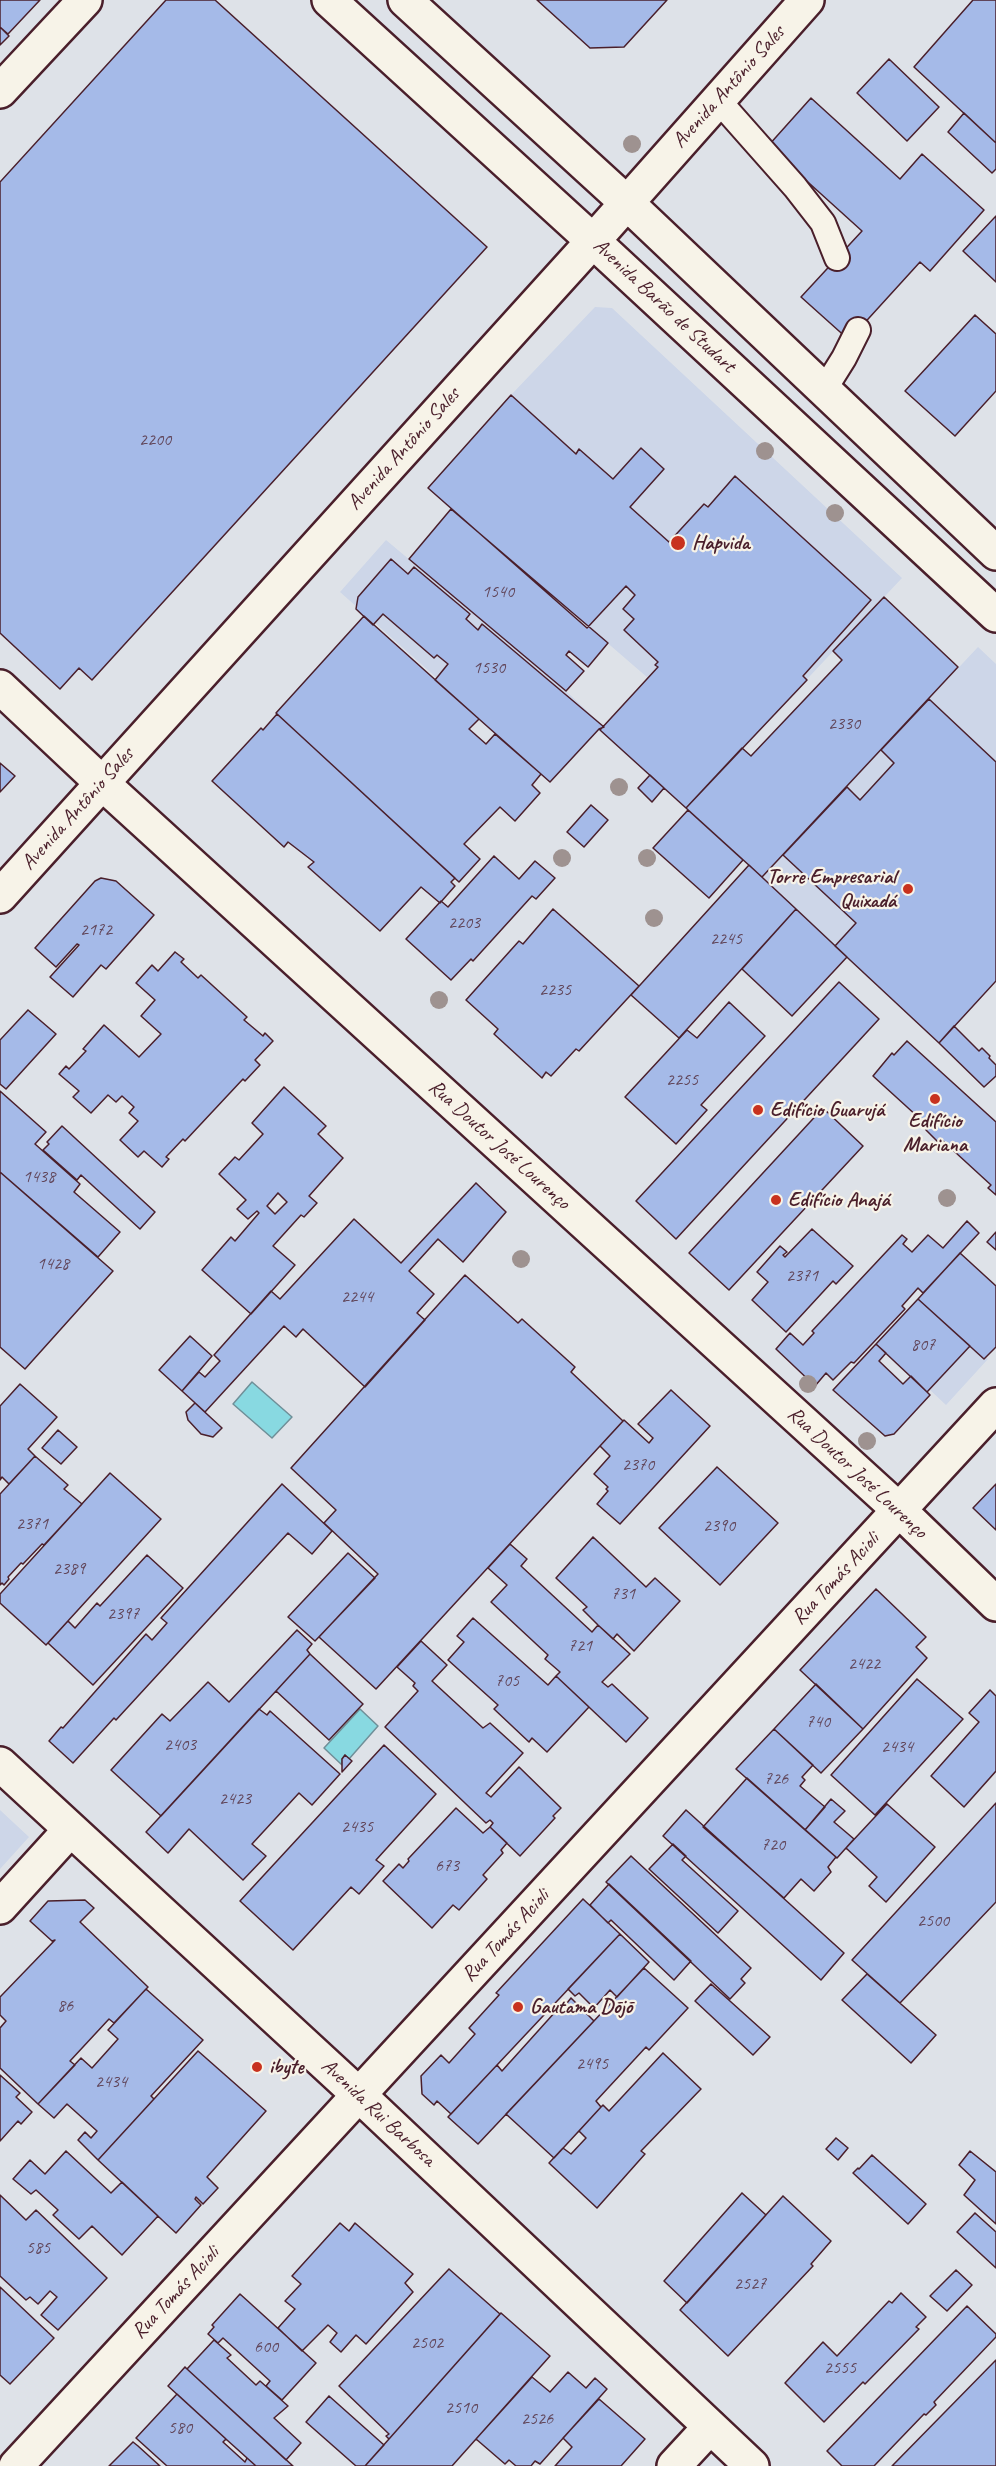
<!DOCTYPE html>
<meta charset="utf-8">
<style>
body{margin:0}
canvas{display:block;background:#dee2e8}
</style>
<canvas width="996" height="2466"></canvas>
<script>
const ctx = document.querySelector('canvas').getContext('2d');
ctx.lineJoin = 'round';
function paint(path, color) { ctx.fillStyle = color; ctx.fill(path, 'evenodd'); }
const shape = rows => new Path2D(rows.map(r => 'M' + r).join(''));
function stroke(path, color, width, dash) { ctx.strokeStyle = color; ctx.lineWidth = width; ctx.lineCap = dash ? 'butt' : 'round'; ctx.setLineDash(dash || []); ctx.stroke(path); }
function drawText(font, color, halo, rows, align = 'center') {
  ctx.font = font + ' Caveat,sans-serif'; ctx.lineWidth = 4.5; ctx.setLineDash([]); ctx.textBaseline = 'middle'; ctx.strokeStyle = halo; ctx.fillStyle = color; for (const [text, x, y, turn = 0] of rows) {
    ctx.save(); ctx.translate(x, y); ctx.rotate((+turn || 0) * Math.PI / 180); ctx.textAlign = isNaN(turn) ? turn : align; if (halo) ctx.strokeText(text, 0, 0); ctx.fillText(text, 0, 0); ctx.restore();
  }
}
paint(shape([
 [595,307,612,308,902,578,686,808,599,729,550,782,484,720,340,592,386,540,566,691,604,727,648,678,428,488,511,395],
 [978,647,996,664,996,981,939,1043,762,877],
 [923,1299,988,1359,946,1405,881,1344],
 [0,1810,29,1837,0,1869]
]), '#cdd6e8');
const water = shape([
 [252,1382,292,1417,272,1438,233,1404,252,1382],
 [360,1709,378,1726,349,1759,345,1755,342,1759,342,1765,324,1748,360,1709]
]);
paint(water, '#88d9e1');
stroke(water, '#6f8f98', 1.5);
const building = shape([
 [0,0,40,0,8,34,0,27,0,0],
 [166,0,215,0,487,247,92,680,79,668,60,689,0,633,0,182,166,0],
 [537,0,667,0,624,47,590,48,537,0],
 [973,0,996,0,996,143,914,67,973,0],
 [0,27,9,36,0,45,0,27],
 [889,59,939,107,907,141,857,93,889,59],
 [811,98,900,179,922,154,984,210,930,271,920,262,849,340,801,297,862,231,768,146,811,98],
 [964,113,996,143,996,169,992,173,948,132,964,113],
 [996,216,996,282,963,251,996,216],
 [975,315,996,334,996,391,955,436,905,391,975,315],
 [511,395,576,454,579,449,613,479,641,448,664,469,630,507,669,542,704,504,708,507,735,476,871,600,803,676,807,680,686,808,600,730,658,667,655,665,658,662,624,630,634,619,623,609,635,595,626,586,587,628,428,488,511,395],
 [451,509,608,643,588,667,569,651,566,655,584,671,566,691,409,559,451,509],
 [391,559,408,574,414,567,470,614,466,619,478,630,482,624,604,727,599,729,550,782,435,680,448,664,437,655,434,658,383,614,373,625,356,609,358,597,391,559],
 [884,597,958,667,762,877,686,808,742,748,751,756,842,660,833,651,884,597],
 [364,616,479,719,469,729,486,744,495,734,541,774,532,785,540,793,515,821,500,807,464,844,480,859,459,882,276,713,364,616],
 [929,699,996,762,996,981,939,1043,835,946,856,923,783,855,847,787,860,800,894,763,881,750,929,699],
 [277,714,455,878,451,882,455,886,440,903,421,887,380,931,308,867,314,862,288,842,284,847,212,781,261,728,263,730,277,714],
 [0,763,15,776,0,792,0,763],
 [650,775,664,788,652,802,638,788,650,775],
 [591,805,608,820,584,847,567,832,591,805],
 [688,810,743,860,709,898,653,848,688,810],
 [494,856,519,879,535,861,555,878,536,899,532,896,473,961,471,959,451,980,406,939,441,901,448,907,494,856],
 [749,865,796,909,679,1038,631,995,749,865],
 [101,878,116,881,154,915,106,969,101,965,73,997,50,977,79,945,77,944,56,967,35,948,95,881,101,878],
 [553,909,639,986,579,1051,576,1049,551,1076,546,1072,542,1078,494,1034,498,1029,466,1000,519,941,523,944,553,909],
 [796,909,847,957,792,1016,742,969,796,909],
 [175,952,184,959,181,962,198,978,201,975,247,1017,244,1020,263,1036,265,1033,273,1041,255,1060,260,1065,245,1081,243,1079,185,1141,183,1139,166,1157,169,1159,162,1167,144,1151,138,1157,120,1140,138,1121,129,1113,134,1107,122,1096,116,1102,108,1095,91,1113,73,1097,79,1091,59,1074,66,1066,69,1069,86,1051,83,1049,104,1025,139,1057,161,1034,141,1016,155,1000,136,983,152,965,158,971,175,952],
 [839,982,879,1019,676,1239,636,1201,839,982],
 [729,1002,765,1036,701,1105,707,1110,676,1144,625,1097,687,1030,697,1038,729,1002],
 [28,1010,56,1034,6,1089,0,1084,0,1040,28,1010],
 [954,1026,979,1051,982,1048,990,1056,989,1058,996,1065,996,1076,984,1087,939,1043,954,1026],
 [907,1041,996,1122,996,1195,988,1188,991,1185,943,1141,940,1144,926,1130,929,1127,873,1076,892,1053,894,1055,907,1041],
 [284,1087,326,1126,318,1134,343,1158,309,1196,317,1203,304,1217,301,1215,273,1246,295,1265,251,1314,202,1270,231,1237,235,1241,259,1213,257,1211,248,1219,237,1209,246,1200,219,1174,235,1157,239,1160,263,1134,252,1123,284,1087],
 [278,1193,287,1202,275,1214,267,1206,278,1193],
 [0,1091,46,1132,35,1144,80,1184,74,1192,120,1232,98,1257,0,1172,0,1091],
 [823,1108,863,1146,729,1290,689,1253,823,1108],
 [62,1126,155,1212,140,1229,81,1175,77,1180,43,1150,49,1144,47,1142,62,1126],
 [0,1172,113,1271,25,1369,0,1347,0,1172],
 [476,1183,506,1212,463,1262,438,1239,409,1271,434,1294,417,1313,425,1320,365,1387,303,1329,296,1337,284,1326,205,1412,182,1391,199,1372,205,1377,220,1361,214,1355,271,1291,280,1299,354,1219,401,1263,476,1183],
 [967,1221,979,1233,923,1293,918,1288,902,1306,905,1309,854,1363,851,1362,833,1380,826,1373,815,1386,776,1349,790,1333,803,1345,814,1333,812,1331,902,1235,907,1239,903,1244,912,1252,928,1235,943,1248,967,1221],
 [812,1229,853,1266,836,1284,833,1281,786,1332,752,1300,768,1282,757,1272,780,1246,787,1252,783,1255,785,1257,812,1229],
 [996,1232,996,1250,987,1242,996,1232],
 [960,1253,996,1286,996,1347,984,1359,918,1299,960,1253],
 [465,1275,518,1323,522,1319,575,1367,571,1372,623,1421,376,1689,319,1637,378,1574,324,1523,336,1510,291,1468,465,1275],
 [918,1299,970,1346,927,1392,876,1344,918,1299],
 [190,1336,212,1356,182,1391,159,1370,190,1336],
 [876,1344,886,1353,879,1361,903,1384,911,1376,930,1395,894,1434,885,1436,833,1390,876,1344],
 [20,1384,57,1417,28,1449,35,1456,9,1484,2,1477,0,1480,0,1406,20,1384],
 [671,1390,710,1426,620,1524,597,1504,608,1491,606,1489,608,1487,594,1474,610,1456,600,1446,624,1420,649,1443,653,1438,638,1424,671,1390],
 [195,1403,222,1428,213,1437,201,1434,188,1420,186,1412,195,1403],
 [58,1430,77,1447,61,1464,42,1448,58,1430],
 [35,1456,68,1485,64,1489,82,1504,44,1545,42,1544,23,1564,21,1563,8,1577,9,1579,4,1585,2,1583,0,1585,0,1494,35,1456],
 [717,1467,778,1523,720,1585,659,1528,717,1467],
 [110,1473,161,1519,46,1645,0,1603,0,1594,110,1473],
 [282,1484,332,1531,312,1554,288,1533,116,1720,114,1718,73,1763,49,1741,61,1727,63,1728,146,1634,152,1640,167,1623,161,1618,282,1484],
 [996,1484,996,1530,973,1508,996,1484],
 [593,1537,646,1587,655,1578,680,1601,634,1651,617,1634,613,1639,598,1625,583,1610,587,1607,556,1578,593,1537],
 [510,1544,527,1559,521,1566,592,1632,598,1625,630,1654,602,1682,608,1687,612,1684,648,1718,626,1742,556,1676,560,1672,545,1659,548,1655,491,1602,507,1585,488,1568,510,1544],
 [348,1553,375,1578,315,1641,288,1617,348,1553],
 [147,1555,183,1588,93,1685,48,1643,68,1621,75,1628,97,1603,100,1606,147,1555],
 [876,1589,926,1637,916,1647,927,1658,863,1729,800,1670,876,1589],
 [473,1618,548,1685,556,1676,589,1707,547,1752,532,1738,529,1742,494,1709,498,1705,448,1660,464,1642,457,1636,473,1618],
 [297,1630,312,1644,307,1650,310,1654,161,1816,111,1770,162,1714,170,1721,208,1682,229,1702,297,1630],
 [421,1641,447,1665,432,1681,483,1728,490,1723,523,1753,486,1793,491,1797,519,1767,561,1808,553,1816,555,1818,520,1856,490,1827,493,1823,490,1820,486,1823,385,1727,418,1691,413,1686,415,1683,397,1667,421,1641],
 [310,1654,363,1704,329,1740,276,1691,310,1654],
 [917,1679,963,1719,875,1815,831,1775,917,1679],
 [816,1684,863,1729,821,1773,774,1729,816,1684],
 [990,1690,996,1696,996,1771,964,1807,931,1776,979,1722,969,1713,990,1690],
 [259,1709,267,1715,270,1711,340,1774,312,1805,299,1793,252,1844,266,1856,243,1880,189,1829,168,1853,146,1832,259,1709],
 [774,1729,813,1765,802,1777,805,1780,800,1786,825,1807,805,1830,736,1769,774,1729],
 [384,1745,436,1794,376,1860,384,1866,359,1894,351,1887,293,1950,240,1901,384,1745],
 [345,1755,352,1761,342,1772,342,1759,345,1755],
 [747,1778,836,1857,828,1867,831,1872,814,1891,801,1879,784,1898,703,1827,747,1778],
 [831,1799,845,1811,834,1822,854,1839,837,1858,805,1830,831,1799],
 [996,1803,996,1902,900,2003,852,1960,996,1803],
 [887,1804,935,1847,886,1902,869,1886,877,1877,846,1848,887,1804],
 [456,1808,483,1833,490,1827,507,1843,501,1850,503,1853,483,1875,487,1879,459,1910,453,1905,432,1928,383,1881,399,1864,403,1868,409,1861,408,1859,456,1808],
 [686,1810,844,1953,821,1980,663,1836,686,1810],
 [673,1844,686,1856,682,1860,738,1911,718,1933,649,1869,673,1844],
 [631,1856,751,1968,741,1979,745,1983,730,1999,606,1882,631,1856],
 [609,1884,691,1961,674,1980,611,1920,608,1923,590,1905,609,1884],
 [583,1899,620,1934,451,2114,437,2101,434,2105,422,2094,421,2076,441,2055,449,2063,475,2034,469,2028,499,1995,496,1993,583,1899],
 [85,1900,94,1908,80,1922,148,1987,114,2023,109,2019,70,2061,75,2065,38,2104,0,2068,0,2028,6,2021,0,2015,0,1997,55,1940,52,1941,30,1921,48,1901,85,1900],
 [620,1934,649,1962,617,1997,610,1990,594,2008,579,1993,575,1996,568,1989,620,1934],
 [644,1968,688,2008,649,2050,646,2047,596,2101,601,2107,554,2158,506,2114,644,1968],
 [867,1974,936,2035,911,2063,842,2000,867,1974],
 [711,1984,770,2037,753,2055,695,2001,711,1984],
 [146,1989,203,2040,151,2096,154,2099,98,2160,78,2140,85,2132,91,2138,97,2131,67,2104,54,2118,38,2104,81,2058,92,2068,118,2039,108,2030,146,1989],
 [571,1998,594,2021,478,2144,448,2117,497,2065,502,2071,565,2001,567,2003,571,1998],
 [198,2051,266,2111,207,2177,218,2188,203,2204,196,2197,195,2199,201,2205,176,2233,98,2160,198,2051],
 [663,2053,701,2089,641,2151,645,2154,597,2208,549,2163,563,2148,571,2154,586,2138,579,2131,601,2107,603,2105,609,2111,663,2053],
 [0,2075,20,2093,16,2097,32,2112,21,2124,18,2121,0,2141,0,2075],
 [836,2138,848,2148,838,2160,826,2149,836,2138],
 [66,2151,111,2193,122,2182,158,2216,122,2255,92,2226,79,2239,53,2215,58,2210,36,2190,31,2194,13,2179,30,2160,45,2174,66,2151],
 [970,2151,996,2172,996,2224,964,2195,975,2180,959,2165,970,2151],
 [872,2155,926,2204,908,2224,853,2173,858,2168,859,2169,872,2155],
 [742,2193,766,2215,687,2303,664,2281,742,2193],
 [0,2195,26,2220,36,2210,107,2278,58,2330,41,2315,57,2297,50,2291,38,2304,30,2297,26,2300,0,2276,0,2195],
 [783,2196,831,2241,811,2264,813,2266,728,2356,680,2310,783,2196],
 [975,2213,996,2232,996,2268,957,2232,975,2213],
 [340,2223,349,2231,355,2223,413,2274,405,2283,413,2292,366,2344,356,2335,341,2352,330,2342,337,2333,328,2325,302,2351,278,2328,295,2309,285,2301,301,2284,292,2276,340,2223],
 [449,2269,500,2314,389,2439,386,2436,389,2434,339,2386,449,2269],
 [956,2270,972,2285,947,2311,930,2296,956,2270],
 [0,2287,54,2338,10,2384,0,2375,0,2287],
 [901,2293,926,2317,916,2327,919,2329,865,2384,863,2382,824,2422,785,2383,823,2342,837,2356,889,2301,892,2303,901,2293],
 [240,2294,316,2363,282,2400,266,2386,270,2381,223,2338,218,2343,208,2334,214,2327,212,2325,240,2294],
 [967,2306,996,2334,996,2337,934,2402,936,2405,926,2415,924,2414,874,2466,842,2466,827,2451,967,2306],
 [501,2313,550,2356,452,2466,365,2466,501,2313],
 [214,2340,231,2355,227,2358,256,2385,260,2381,288,2406,274,2418,301,2443,286,2460,187,2369,214,2340],
 [996,2360,996,2466,892,2466,996,2360],
 [185,2367,187,2369,293,2466,256,2466,227,2440,168,2386,185,2367],
 [568,2372,586,2388,595,2378,607,2389,540,2464,535,2461,531,2466,516,2466,509,2460,505,2464,476,2439,532,2377,550,2392,568,2372],
 [177,2394,226,2439,223,2442,245,2462,247,2458,256,2466,167,2466,136,2438,177,2394],
 [329,2396,384,2445,365,2466,356,2466,306,2422,329,2396],
 [599,2399,645,2439,621,2466,555,2466,572,2447,563,2438,599,2399],
 [133,2442,138,2446,160,2466,109,2466,133,2442]
]);
paint(building, '#a5bae8');
stroke(building, '#4a1f2b', 1.5);
const service = shape([
 [718,100,795,187,823,223,837,258],
 [824,390,844,358,858,330]
]);
const minor = shape([
 [0,1907,70,1830],
 [16,2466,996,1405],
 [674,2466,710,2427]
]);
const tertiary = shape([
 [0,91,85,0],
 [0,687,102,783,899,1510,996,1604]
]);
const secondary = shape([
 [0,1764,359,2095,752,2466]
]);
const primary = shape([
 [329,0,593,241,996,615],
 [405,0,627,203,996,553],
 [0,896,593,241,807,0]
]);
stroke(service, '#4a1f2b', 28);
stroke(minor, '#4a1f2b', 38);
stroke(tertiary, '#4a1f2b', 38);
stroke(secondary, '#4a1f2b', 38);
stroke(primary, '#4a1f2b', 38);
stroke(service, '#f7f3e8', 24);
stroke(minor, '#f7f3e8', 33);
stroke(tertiary, '#f7f3e8', 33);
stroke(secondary, '#f7f3e8', 33);
stroke(primary, '#f7f3e8', 33);
ctx.fillStyle = '#9e9290';
for (const [x, y] of [
 [632,144],
 [765,451],
 [835,513],
 [619,787],
 [562,858],
 [647,858],
 [654,918],
 [439,1000],
 [947,1198],
 [521,1259],
 [808,1384],
 [867,1441]
]) { ctx.beginPath(); ctx.arc(x, y, 9, 0, 2 * Math.PI); ctx.fill(); }
for (const [x, y, r, color] of [
 [678,543,8,"#c8321e"],
 [908,889,6,"#c8321e"],
 [935,1099,6,"#c8321e"],
 [758,1110,6,"#c8321e"],
 [776,1200,6,"#c8321e"],
 [518,2007,6,"#c8321e"],
 [257,2067,6,"#c8321e"]
]) { const dot = new Path2D(); dot.arc(x, y, r, 0, 2 * Math.PI); ctx.fillStyle = color; ctx.fill(dot); stroke(dot, '#f7f3e8', 2); }
drawText('18px', '#61465a', null, [
 ["2200",155,440],
 ["1540",498,592],
 ["1530",489,668],
 ["2330",844,724],
 ["2203",464,923],
 ["2172",96,930],
 ["2245",726,939],
 ["2235",555,990],
 ["2255",682,1080],
 ["1438",39,1177],
 ["1428",53,1264],
 ["2371",802,1276],
 ["2244",357,1297],
 ["807",923,1345],
 ["2370",638,1465],
 ["2371",32,1524],
 ["2390",719,1526],
 ["2389",69,1569],
 ["731",623,1594],
 ["2397",123,1614],
 ["721",580,1646],
 ["2422",864,1664],
 ["705",507,1681],
 ["740",818,1722],
 ["2403",180,1745],
 ["2434",897,1747],
 ["726",776,1779],
 ["2423",235,1799],
 ["2435",357,1827],
 ["720",773,1845],
 ["673",447,1866],
 ["2500",933,1921],
 ["86",65,2006],
 ["2495",592,2064],
 ["2434",111,2082],
 ["585",38,2248],
 ["2527",750,2284],
 ["2502",427,2343],
 ["600",266,2347],
 ["2555",840,2368],
 ["2510",461,2408],
 ["2526",537,2419],
 ["580",180,2428]
]);
drawText('21px', '#4a1f2b', '#f7f3e8', [
 ["Avenida Antônio Sales",729,87,-48],
 ["Avenida Barão de Studart",664,306,43],
 ["Avenida Antônio Sales",404,449,-48],
 ["Avenida Antônio Sales",78,809,-48],
 ["Rua Doutor José Lourenço",499,1145,42],
 ["Rua Doutor José Lourenço",857,1473,43],
 ["Rua Tomás Acioli",836,1579,-47],
 ["Rua Tomás Acioli",506,1936,-47],
 ["Avenida Rui Barbosa",378,2113,43],
 ["Rua Tomás Acioli",176,2293,-47]
]);
drawText('bold 21px', '#4a1f2b', '#f7f3e8', [
 ["Hapvida",692,543],
 ["Torre Empresarial",896,877,"right"],
 ["Quixadá",896,901,"right"],
 ["Edifício Guarujá",770,1110],
 ["Edifício",935,1121,"center"],
 ["Mariana",935,1145,"center"],
 ["Edifício Anajá",788,1200],
 ["Gautama Dōjō",530,2007],
 ["ibyte",269,2067]
], 'left');
</script>
